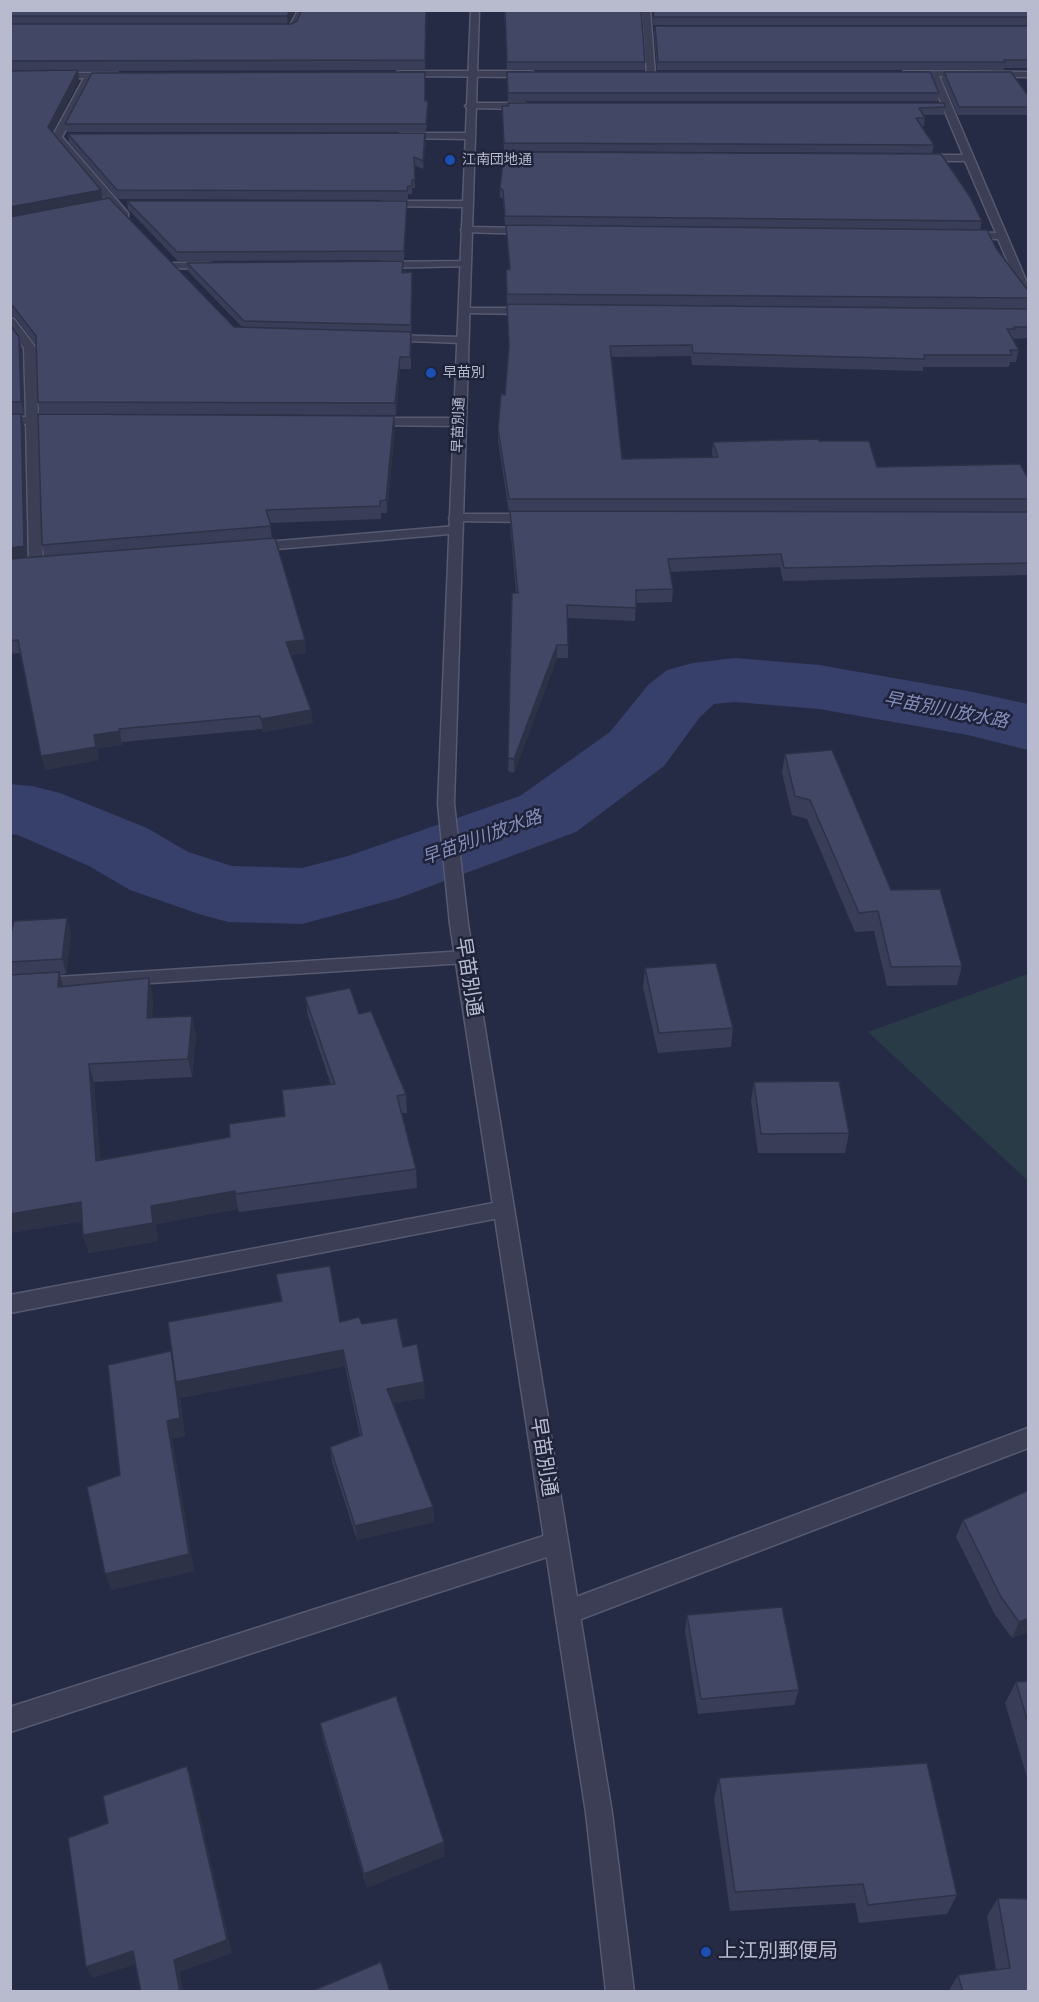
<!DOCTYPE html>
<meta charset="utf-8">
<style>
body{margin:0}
#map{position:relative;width:1039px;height:2002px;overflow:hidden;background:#262b45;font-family:"Space Grotesk",sans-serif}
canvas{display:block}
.frame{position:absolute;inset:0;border:12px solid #b8bbce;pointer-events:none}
</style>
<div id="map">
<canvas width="1039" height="2002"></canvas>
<div class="frame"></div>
</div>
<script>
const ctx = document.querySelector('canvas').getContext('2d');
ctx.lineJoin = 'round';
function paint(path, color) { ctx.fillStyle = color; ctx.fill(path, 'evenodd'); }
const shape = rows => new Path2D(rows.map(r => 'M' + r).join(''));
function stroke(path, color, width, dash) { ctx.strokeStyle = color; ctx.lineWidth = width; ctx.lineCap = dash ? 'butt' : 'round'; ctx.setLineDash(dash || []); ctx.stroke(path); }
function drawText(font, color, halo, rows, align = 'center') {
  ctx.font = font + ' "Space Grotesk","Noto Sans JP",sans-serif'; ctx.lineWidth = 5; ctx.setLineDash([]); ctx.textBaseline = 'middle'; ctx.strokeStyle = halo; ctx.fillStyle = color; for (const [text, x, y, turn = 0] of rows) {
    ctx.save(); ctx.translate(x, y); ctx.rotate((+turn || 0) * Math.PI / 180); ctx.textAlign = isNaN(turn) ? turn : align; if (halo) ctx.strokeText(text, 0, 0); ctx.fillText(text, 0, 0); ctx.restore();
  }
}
paint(shape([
 [1028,974,1028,1181,868,1032]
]), '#283b46');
paint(shape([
 [735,658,819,665,968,691,1028,704,1028,750,968,735,819,709,735,702,714,704,700,717,664,766,576,832,399,898,302,924,228,922,199,914,130,890,89,866,18,835,10,834,10,784,32,786,60,793,147,828,188,852,232,866,302,868,348,856,520,796,610,732,648,685,667,670,693,663,735,658]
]), '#373f6b');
const minor = shape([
 [298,10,306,10,295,32,273,32,273,28,289,28,298,10],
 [642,10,650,10,655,74,651,77,647,74,642,10],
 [400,71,532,71,536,74,532,77,397,76,397,72,400,71],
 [904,71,1028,72,1028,77,939,76,1028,285,1028,300,1023,297,998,239,965,238,960,235,965,232,996,233,965,161,920,161,915,158,920,155,963,155,930,76,907,76,903,73,904,71],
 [10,73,118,73,119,75,115,78,92,78,62,137,128,213,128,217,120,217,52,137,84,78,10,79,10,73],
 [470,103,525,103,530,106,525,109,467,108,465,106,470,103],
 [402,133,469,133,474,136,469,139,399,138,399,134,402,133],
 [469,153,526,153,531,156,526,159,466,158,466,154,469,153],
 [382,201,467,201,472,204,467,207,378,206,377,204,382,201],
 [466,227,529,228,534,231,529,234,462,232,461,230,466,227],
 [465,261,469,262,469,266,380,268,375,265,380,262,465,261],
 [174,263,211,263,216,266,211,269,170,268,170,264,174,263],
 [463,308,532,308,538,311,532,314,459,313,459,309,463,308],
 [10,318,14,319,36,348,38,417,63,417,69,421,63,425,38,424,43,565,36,569,29,565,26,424,10,424,10,416,26,417,24,348,10,329,10,318],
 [386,335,462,337,468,340,462,343,382,340,380,338,386,335],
 [372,418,459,418,465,422,459,426,368,425,366,422,372,418],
 [456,514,533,514,540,518,533,522,451,521,449,518,451,515,456,514],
 [456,526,463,530,461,533,254,551,247,547,254,543,456,526],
 [465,951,471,953,474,957,471,961,465,963,10,992,10,980,465,951],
 [504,1201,511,1203,514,1209,511,1215,504,1217,10,1313,10,1295,504,1201],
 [1028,1428,1028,1448,568,1624,559,1620,556,1612,559,1604,568,1600,1028,1428],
 [556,1532,564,1535,568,1543,564,1551,556,1554,10,1732,10,1707,556,1532]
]);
const tertiary = shape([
 [471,10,479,10,454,804,468,924,612,1813,634,1992,606,1992,586,1813,450,924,438,804,471,10]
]);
stroke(minor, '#56596f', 3);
stroke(tertiary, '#56596f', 3);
paint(minor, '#3b3e55');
paint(tertiary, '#3b3e55');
paint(shape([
 [10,10,295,10,288,24,291,24,297,21,302,10,426,10,425,70,78,71,79,80,52,132,101,190,103,200,234,327,242,327,188,271,187,263,412,272,411,369,400,369,396,415,40,414,38,402,36,345,16,318,11,316],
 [504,10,645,62,645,70,507,70],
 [652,10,1029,10,1029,25,653,25],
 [655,26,1029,26,1029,68,1004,68,1004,70,657,70,654,33],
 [507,72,939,93,938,101,508,101],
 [944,72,1029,97,1029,115,958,115,942,79],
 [425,101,428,109,426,132,67,132,65,124],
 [945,107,944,115,924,115,925,118,924,126,921,126,934,145,932,153,504,151,502,114],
 [68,134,426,141,423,169,414,165,415,188,412,188,412,194,408,194,408,200,118,199,69,142],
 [500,188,982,221,980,230,996,248,1029,292,1029,338,1013,339,1019,350,1016,362,1010,362,1009,367,923,367,923,371,692,365,691,356,612,357,622,459,713,457,712,454,713,442,819,441,877,467,1029,480,1029,575,783,581,780,567,670,572,673,589,672,602,636,603,635,621,568,618,568,658,557,658,514,773,508,771,516,593,510,523,510,512,509,512,498,441,498,429,505,395,509,350,506,281,509,269,506,225,505,225,503,199,500,197],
 [127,201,407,209,404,260,178,261,128,209],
 [10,325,22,349,24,414,19,414,21,414,24,426,27,558,45,557,42,545,394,416,395,428,387,513,381,513,381,519,270,523,272,539,306,653,291,655,313,723,263,732,262,729,122,742,122,745,97,748,99,760,45,770,20,653,10,654],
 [785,754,891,890,962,966,957,985,887,986,874,931,855,932,807,819,792,815,782,773],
 [67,918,71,933,66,974,60,975,63,986,153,996,152,1018,192,1016,196,1035,192,1077,94,1082,100,1160,230,1137,285,1116,331,1085,308,1016,305,997,359,1014,406,1094,407,1113,401,1113,416,1169,417,1188,239,1212,238,1209,156,1224,158,1241,89,1253,83,1235,82,1221,10,1233,10,922,12,927],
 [645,968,733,1028,731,1047,658,1053,643,987],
 [754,1082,849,1133,845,1153,758,1153,751,1101],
 [276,1274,340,1322,362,1324,403,1347,425,1398,393,1403,433,1507,434,1522,357,1540,332,1462,330,1447,360,1436,345,1366,180,1398,179,1391,185,1436,172,1439,194,1571,111,1590,120,1475,173,1360,281,1301],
 [1029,1490,1029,1632,1012,1638,994,1613,956,1537,963,1520],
 [687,1615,799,1690,794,1705,698,1714,685,1631],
 [1029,1681,1029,1784,1005,1703,1016,1682],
 [320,1723,445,1856,367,1888,323,1739],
 [719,1778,957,1895,947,1914,859,1923,855,1903,730,1911,714,1799],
 [998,1898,1029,1992,948,1992,958,1975,996,1970,987,1916]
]), '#393d58');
paint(shape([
 [290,10,295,10,288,26,287,16],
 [78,70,79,80,50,137,48,127],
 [425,133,426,141,423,169,423,161],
 [101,190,103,201,10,219,10,207],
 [407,201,407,209,404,260,404,251],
 [19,337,22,349,24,414,21,402],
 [400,357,400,369,396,415,395,403],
 [21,414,24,426,27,559,10,561,10,548],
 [394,416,395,428,387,513,386,500],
 [305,640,306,653,287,655,286,642],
 [557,645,557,658,514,773,514,759],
 [311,710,313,723,263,732,261,719],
 [120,731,122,745,97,748,99,760,45,770,41,756,94,735],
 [67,918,71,933,66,974,62,959],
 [59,972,64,991,58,987],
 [149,978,153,996,152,1036,147,1018],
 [192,1016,196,1035,192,1077,188,1059],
 [89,1064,94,1082,102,1179,96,1161],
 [235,1191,238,1209,156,1224,158,1241,89,1253,83,1235,151,1206],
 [81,1202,86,1220,10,1233,10,1214],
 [343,1350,345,1366,180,1398,179,1391,185,1436,172,1439,194,1571,111,1590,105,1574,167,1421,171,1351,176,1370],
 [424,1382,425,1398,389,1404,387,1389],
 [433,1507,434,1522,357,1540,355,1526],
 [1029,1618,1029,1632,1012,1638,1019,1622],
 [187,1766,192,1780,232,1953,180,1972,183,1992,180,1992,174,1960],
 [444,1842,445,1856,367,1888,364,1874],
 [133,1951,140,1963,93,1978,86,1967]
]), '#2e3247');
const building = shape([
 [10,10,290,10,287,16,10,16,10,10],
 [302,10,426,10,425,60,10,61,10,24,291,24,297,21,302,10],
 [505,10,641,10,645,62,507,62,505,10],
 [653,10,1029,10,1029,17,654,17,653,10],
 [655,26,1029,26,1029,60,1004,60,1005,62,658,62,655,26],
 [78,70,48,127,101,190,10,207,10,71,78,70],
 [425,72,425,101,428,101,426,124,65,124,92,73,425,72],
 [507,72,930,72,939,93,508,93,507,72],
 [944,72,1011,72,1029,97,1029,107,959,107,944,72],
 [508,103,944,103,945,107,919,108,925,118,916,118,934,145,504,143,502,106,509,106,508,103],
 [425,133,423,161,414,157,415,180,412,180,412,186,408,186,407,191,117,190,68,134,425,133],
 [504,152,941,154,970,197,982,221,505,216,503,190,500,188,504,152],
 [109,198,234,327,411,332,410,357,400,357,395,403,38,402,36,336,13,306,10,305,10,217,109,198],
 [127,201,407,201,404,251,177,252,127,201],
 [506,225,987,230,996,248,1029,292,1029,298,507,294,506,270,510,269,506,225],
 [403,261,402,273,412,272,411,325,244,321,187,263,403,261],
 [507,304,1029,309,1029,327,1014,327,1015,329,1007,329,1019,350,1010,350,1012,355,924,355,925,359,693,353,692,345,610,346,622,459,718,457,713,442,818,439,819,441,869,441,877,467,1020,464,1029,480,1029,499,509,499,498,429,501,394,505,395,509,346,507,304],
 [10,325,19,337,21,402,10,402,10,325],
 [10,414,21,414,24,546,10,548,10,414],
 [38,414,394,416,386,500,380,501,380,506,266,510,271,526,42,545,38,414],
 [510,511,1029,512,1029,563,784,568,781,554,668,559,673,589,636,590,636,608,567,605,568,645,557,645,514,759,508,758,512,593,518,593,510,511],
 [275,538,305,640,286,642,311,710,261,719,260,716,119,729,120,731,94,735,96,747,41,756,18,640,10,641,10,559,275,538],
 [832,750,891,890,940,889,962,966,891,967,878,911,859,913,810,800,795,796,785,754,832,750],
 [67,918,62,959,10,962,10,922,11,933,14,921,67,918],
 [716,963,733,1028,659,1033,645,968,716,963],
 [59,972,58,987,149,978,147,1018,192,1016,188,1059,89,1064,96,1161,230,1137,229,1124,285,1116,282,1090,335,1084,305,997,350,988,359,1014,371,1011,406,1094,397,1096,416,1169,235,1194,235,1191,151,1206,153,1223,83,1235,81,1202,10,1214,10,975,59,972],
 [839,1081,849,1133,761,1134,754,1082,839,1081],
 [330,1266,340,1322,359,1317,362,1324,397,1318,403,1347,417,1344,424,1382,387,1389,433,1507,355,1526,330,1447,362,1435,343,1350,176,1382,168,1322,282,1301,276,1274,330,1266],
 [171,1351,180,1418,167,1421,189,1554,105,1574,87,1487,120,1475,108,1365,171,1351],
 [1029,1490,1029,1618,1019,1622,1001,1597,963,1520,1029,1490],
 [782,1607,799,1690,701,1699,687,1615,782,1607],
 [1029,1681,1029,1726,1016,1682,1029,1681],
 [396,1696,444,1842,364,1874,320,1723,396,1696],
 [927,1763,957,1895,868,1905,863,1884,735,1892,719,1778,927,1763],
 [187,1766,227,1940,174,1960,180,1992,141,1992,133,1951,86,1967,68,1838,108,1823,103,1796,187,1766],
 [998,1898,1029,1899,1029,1992,963,1992,958,1975,1010,1968,998,1898],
 [381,1962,390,1992,310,1992,381,1962]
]);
paint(building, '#424766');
stroke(building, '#2e3247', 1.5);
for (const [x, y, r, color] of [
 [450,160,6,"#1a4fb4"],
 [431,373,6,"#1a4fb4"],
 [706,1952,6,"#1a4fb4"]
]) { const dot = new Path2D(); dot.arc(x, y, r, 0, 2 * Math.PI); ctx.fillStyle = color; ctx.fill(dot); stroke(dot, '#1f233a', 2); }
drawText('14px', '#b8bbce', '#1f233a', [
 ["江南団地通",462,160],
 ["早苗別",443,373]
], 'left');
drawText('14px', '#b8bbce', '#1f233a', [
 ["早苗別通",459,425,-88]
]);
drawText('italic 18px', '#858ebb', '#1f233a', [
 ["早苗別川放水路",946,711,11],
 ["早苗別川放水路",482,838,-20]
]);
drawText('20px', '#b8bbce', '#1f233a', [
 ["早苗別通",468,977,81],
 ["早苗別通",543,1457,81]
]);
drawText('20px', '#b8bbce', '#1f233a', [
 ["上江別郵便局",718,1952]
], 'left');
</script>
